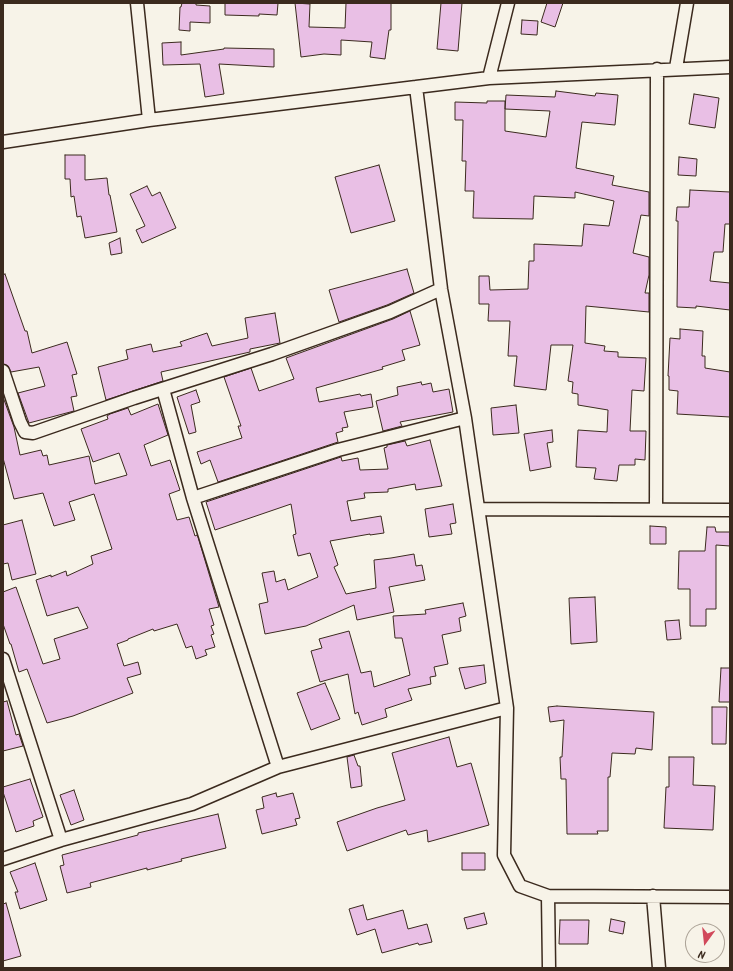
<!DOCTYPE html>
<style>
body{margin:0}
#map{position:relative;width:733px;height:971px;overflow:hidden;background:#f7f3e8;font-family:Kalam,sans-serif}
canvas{display:block}
.frame{position:absolute;inset:0;border:4px solid #3b2a1e;pointer-events:none}
.north{position:absolute;left:685px;top:923px;width:40px;height:40px;box-sizing:border-box;background:#f7f3e8;border:1px solid #aca397;border-radius:50%;rotate:195deg;font-size:11px;font-weight:700;line-height:16px;text-align:center;color:#3b2a1e}
.north::after{content:'';display:block;margin:auto;width:14px;height:18px;background:#d1495b;clip-path:polygon(50% 0,100% 100%,50% 72%,0 100%)}
</style>
<div id="map">
<canvas width="733" height="971"></canvas>
<div class="frame"></div>
<div class="north">N</div>
</div>
<script>
const ctx = document.querySelector('canvas').getContext('2d');
ctx.lineJoin = 'round';
function paint(path, color) { ctx.fillStyle = color; ctx.fill(path, 'evenodd'); }
const shape = rows => new Path2D(rows.map(r => 'M' + r).join(''));
function stroke(path, color, width, dash) { ctx.strokeStyle = color; ctx.lineWidth = width; ctx.lineCap = dash ? 'butt' : 'round'; ctx.setLineDash(dash || []); ctx.stroke(path); }
const building = shape([
 [182,3,196,3,196,5,210,6,210,23,190,22,190,31,179,30,180,7,181,7,182,3],
 [225,3,278,3,277,15,259,14,259,16,225,15,225,3],
 [295,3,310,4,309,27,345,28,346,3,391,3,391,30,389,30,385,59,370,57,372,42,341,40,341,55,324,54,301,57,295,3],
 [441,3,462,3,458,51,437,49,441,3],
 [547,3,563,3,555,27,541,22,547,3],
 [522,20,538,21,537,35,521,34,522,20],
 [181,42,181,55,224,49,224,48,274,49,274,67,219,64,224,94,205,97,200,64,163,65,162,43,181,42],
 [556,91,595,96,596,93,618,95,615,125,582,122,576,168,614,176,612,185,649,192,649,216,641,215,633,253,649,257,649,275,645,293,649,293,649,312,586,306,585,343,605,346,604,351,618,352,618,357,646,358,644,391,632,390,630,431,646,431,645,460,635,459,635,465,619,465,617,481,594,479,596,468,576,467,578,430,607,432,608,410,578,405,578,394,572,393,573,382,568,381,573,345,551,345,546,390,514,386,517,356,508,356,510,321,488,321,489,304,479,304,479,276,489,276,490,290,528,289,529,261,534,261,534,244,582,246,584,224,609,226,614,201,575,192,575,198,534,196,533,219,473,218,474,191,465,191,466,161,462,161,463,120,455,120,455,102,487,103,487,101,505,101,505,131,546,137,550,111,505,109,506,95,555,97,556,91],
 [694,94,719,98,715,128,689,124,694,94],
 [65,155,85,155,85,180,107,178,109,195,110,195,117,232,85,238,81,216,77,217,74,196,71,197,70,179,65,179,65,155],
 [679,157,697,159,696,176,678,175,679,157],
 [379,165,395,221,351,233,335,177,379,165],
 [147,186,152,196,160,192,176,228,142,243,136,230,145,226,130,194,147,186],
 [690,190,730,192,730,224,725,224,723,252,714,252,710,281,730,283,730,310,696,306,696,308,677,307,678,221,676,221,677,207,689,207,690,190],
 [120,238,122,253,111,255,109,243,120,238],
 [407,269,414,293,387,305,339,322,329,290,407,269],
 [5,274,25,331,27,331,32,353,67,342,77,374,72,375,77,396,71,397,74,411,29,423,18,393,45,386,39,367,11,372,8,366,3,364,3,275,5,274],
 [410,311,420,345,402,350,405,360,382,367,383,369,316,388,319,402,360,394,361,396,371,394,373,407,344,412,348,427,342,428,343,431,336,433,338,442,218,482,210,460,201,464,197,452,242,438,238,426,241,426,224,377,251,368,259,391,294,379,286,358,393,319,410,311],
 [275,313,280,343,250,349,250,352,161,372,163,381,106,400,98,367,128,359,126,350,151,344,153,352,182,346,180,342,207,333,212,346,248,338,245,318,275,313],
 [680,329,703,331,702,356,705,356,705,368,730,372,730,417,677,414,678,391,669,390,669,376,668,376,670,338,680,339,680,329],
 [421,382,422,385,431,383,433,392,449,389,453,412,400,422,402,426,383,431,376,401,398,395,397,387,421,382],
 [196,390,200,402,191,405,196,432,189,434,177,397,196,390],
 [3,397,14,427,20,455,41,450,43,456,47,455,49,465,89,456,95,484,127,475,119,453,93,462,81,429,108,419,107,416,110,414,128,408,131,415,158,404,168,435,144,445,151,466,170,460,180,490,169,494,177,520,189,517,195,536,197,535,198,537,219,607,209,609,214,625,211,626,214,634,211,635,215,647,205,650,207,655,196,659,192,646,186,648,177,624,154,631,153,629,128,639,128,640,117,644,124,666,138,662,141,674,127,678,133,693,73,716,47,723,27,669,19,672,11,644,10,644,3,624,3,592,16,587,43,664,60,659,54,639,88,628,78,607,47,616,36,580,51,575,51,577,66,571,67,576,93,564,91,556,112,549,94,494,69,502,75,520,54,526,43,493,14,499,3,458,3,397],
 [516,405,519,433,493,435,491,408,516,405],
 [552,430,553,442,547,443,551,467,530,471,524,434,552,430],
 [430,440,442,486,416,490,415,484,388,489,388,492,364,493,365,498,347,501,351,521,381,516,384,533,370,535,370,534,330,541,338,565,334,567,346,594,376,588,374,560,391,558,414,554,416,566,422,565,425,580,389,587,394,612,357,620,354,605,306,626,265,634,259,604,268,602,262,573,274,571,276,582,285,579,288,590,318,577,310,553,298,556,293,535,296,534,291,504,215,530,206,502,341,457,342,461,358,458,360,470,388,469,384,448,387,447,387,445,405,441,407,446,430,440],
 [453,504,456,523,450,524,452,534,429,537,425,509,453,504],
 [22,520,36,574,12,580,8,563,3,564,3,525,22,520],
 [650,526,666,527,666,544,650,544,650,526],
 [707,527,715,527,716,532,730,532,730,546,716,545,716,609,706,609,706,626,690,626,690,589,678,589,679,551,705,551,707,527],
 [595,597,597,642,571,644,569,598,595,597],
 [463,603,466,616,459,618,461,631,442,635,448,664,434,667,436,676,430,677,431,684,408,689,412,700,385,709,387,717,362,725,358,712,355,714,348,674,320,682,311,651,322,648,319,639,349,631,361,673,371,671,374,687,410,675,402,638,395,638,393,616,426,614,425,610,463,603],
 [679,620,681,639,667,640,665,621,679,620],
 [484,665,486,683,465,689,459,668,484,665],
 [721,668,730,668,730,702,719,702,721,668],
 [325,683,340,719,311,730,297,693,325,683],
 [7,701,16,735,19,734,23,746,3,751,3,702,7,701],
 [557,706,654,712,652,750,636,748,635,754,612,753,610,777,608,777,608,831,597,831,598,834,567,834,566,779,561,779,560,757,562,757,564,720,550,722,548,707,557,706],
 [712,707,727,707,726,744,712,744,712,707],
 [449,737,457,767,471,763,489,825,428,842,427,830,408,835,406,830,347,851,337,822,377,808,405,800,392,753,449,737],
 [354,755,358,766,360,766,362,786,351,788,347,757,354,755],
 [669,757,694,757,693,785,715,786,713,830,664,828,666,787,669,787,669,757],
 [30,779,43,817,33,821,34,826,16,832,3,792,3,787,30,779],
 [74,790,84,820,71,825,60,795,74,790],
 [276,793,277,797,293,793,300,818,295,819,297,825,262,834,256,810,264,808,262,797,276,793],
 [218,814,226,848,181,859,182,861,147,870,147,868,90,883,91,887,67,893,60,866,64,865,62,855,138,835,138,833,218,814],
 [462,853,485,853,485,870,462,870,462,853],
 [35,863,47,900,20,909,15,892,18,892,10,872,35,863],
 [6,903,21,956,3,961,3,904,6,903],
 [363,905,367,920,403,910,408,929,427,924,432,942,419,945,418,943,382,953,375,929,357,935,349,909,363,905],
 [484,913,487,924,467,929,464,918,484,913],
 [611,919,625,922,623,934,609,931,611,919],
 [560,920,589,920,588,944,559,944,560,920]
]);
paint(building, '#e9bfe5');
stroke(building, '#3b2a1e', 1);
const minor = shape([
 [137,3,149,120],
 [676,68,687,3],
 [489,78,508,3],
 [416,87,441,289,465,418,507,708,504,855,520,886,548,896,730,897],
 [3,142,149,120,489,78,730,67],
 [3,371,20,422,25,432,33,433,134,398,272,354,390,312,441,289],
 [163,389,193,498,278,767],
 [193,498,338,450,465,418],
 [479,509,730,510],
 [656,509,657,69],
 [3,659,61,840],
 [3,859,61,840,192,804,278,767,507,708],
 [548,896,549,968],
 [653,896,659,968]
]);
stroke(minor, '#3b2a1e', 15);
stroke(minor, '#f7f3e8', 12);
</script>
